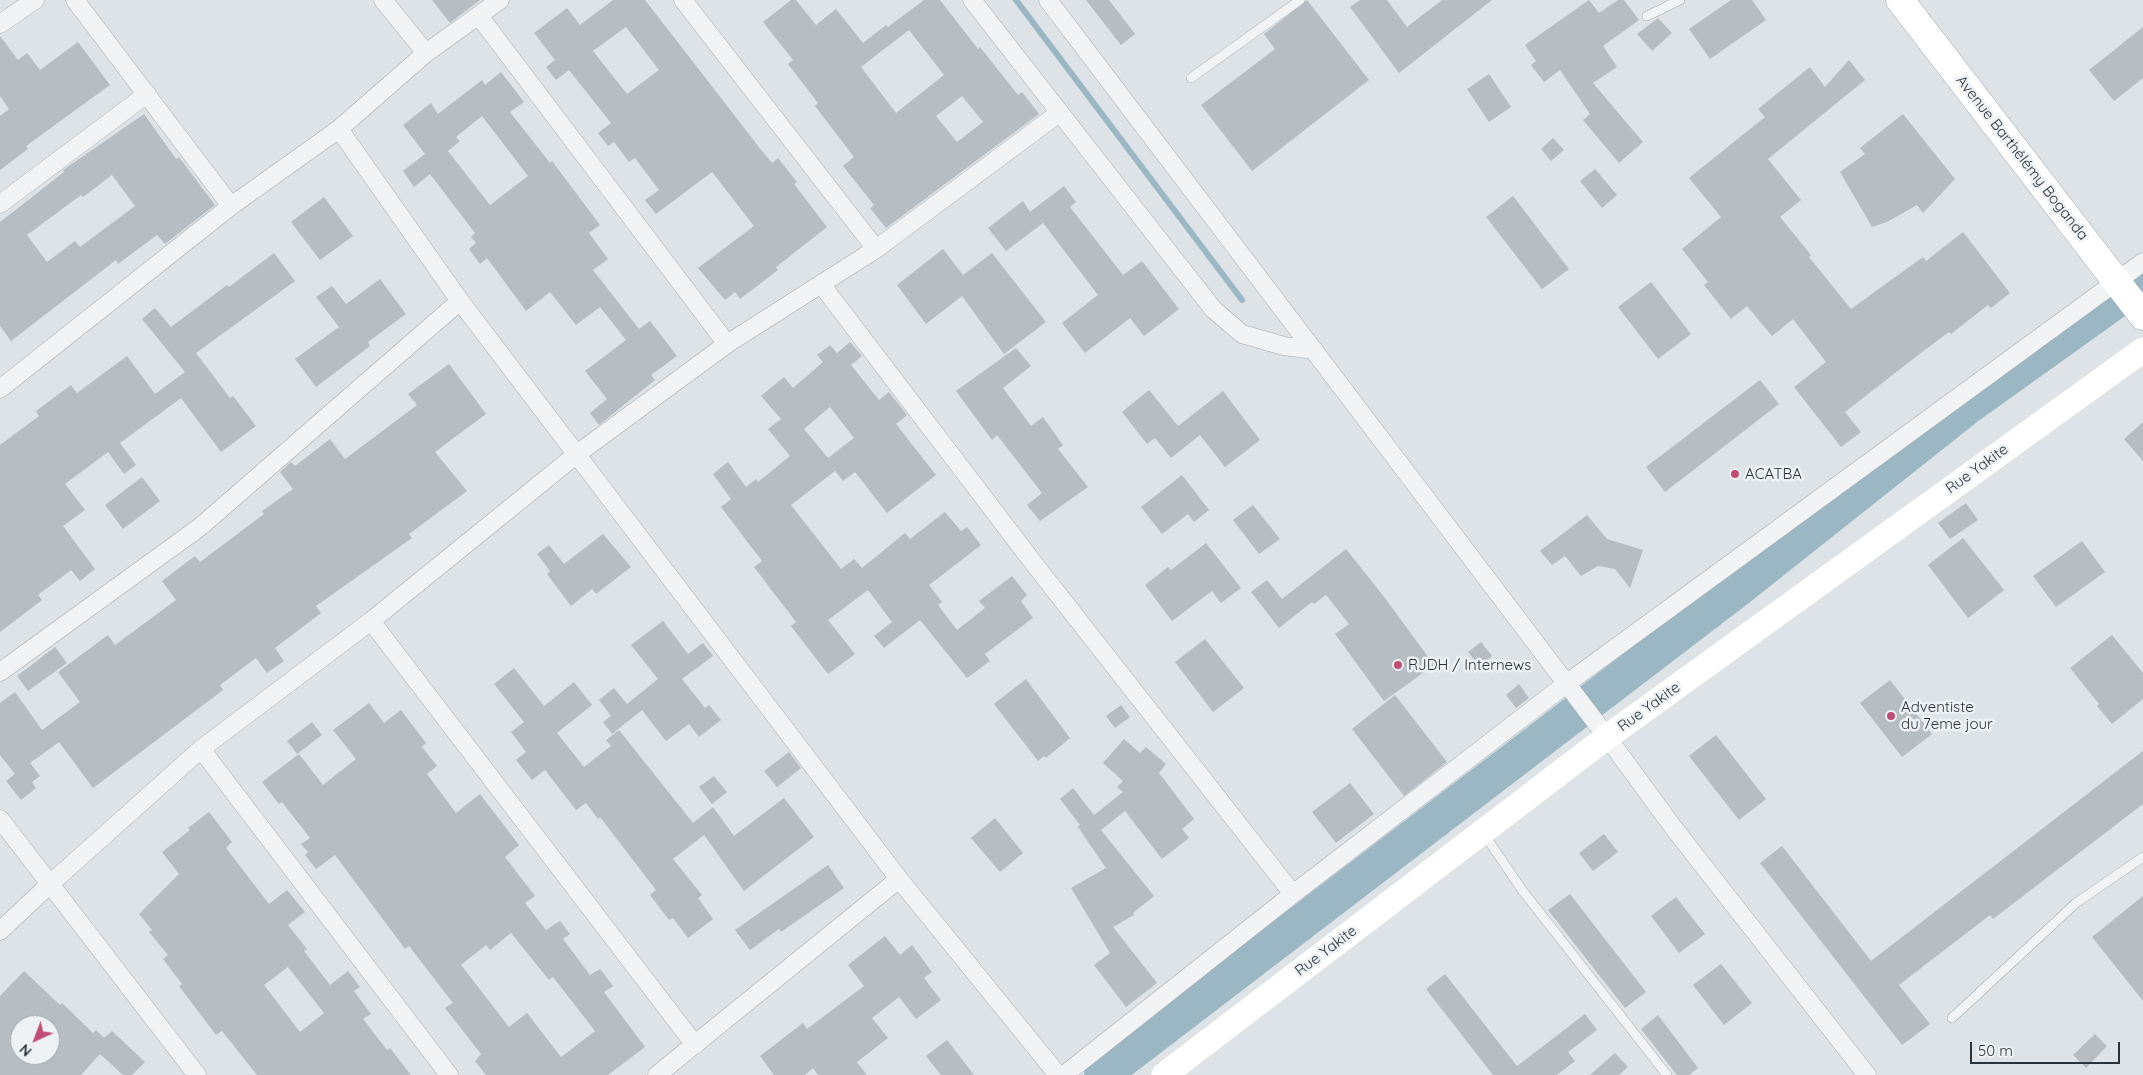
<!DOCTYPE html>
<meta charset="utf-8">
<style>
body{margin:0}
#map{position:relative;width:2143px;height:1075px;overflow:hidden;background:#dee3e7;font-family:Quicksand,sans-serif}
canvas{display:block}
.north{position:absolute;left:10px;top:1015px;width:50px;height:50px;box-sizing:border-box;background:#eef2f4;border:1px solid #9fa6aa;border-radius:50%;rotate:223deg;font-size:14px;font-weight:700;line-height:20px;text-align:center;color:#29333c}
.north::after{content:'';display:block;margin:auto;width:18px;height:22px;background:#c24d74;clip-path:polygon(50% 0,100% 100%,50% 72%,0 100%)}
.scale{position:absolute;left:1970px;top:1042px;width:150px;height:22px;box-sizing:border-box;border:2px solid #29333c;border-top:0;padding-left:6px;font-size:15px;line-height:18px;white-space:nowrap;color:#29333c;-webkit-text-stroke:4px #eef2f4;paint-order:stroke}
</style>
<div id="map">
<canvas width="2143" height="1075"></canvas>
<div class="north">N</div>
<div class="scale">50 m</div>
</div>
<script>
const ctx = document.querySelector('canvas').getContext('2d');
ctx.lineJoin = 'round';
const shape = rows => new Path2D(rows.map(r => 'M' + r).join(''));
function stroke(path, color, width, dash) { ctx.strokeStyle = color; ctx.lineWidth = width; ctx.lineCap = dash ? 'butt' : 'round'; ctx.setLineDash(dash || []); ctx.stroke(path); }
function paint(path, color) { ctx.fillStyle = color; ctx.fill(path, 'evenodd'); }
function drawText(font, color, halo, rows, align = 'center') {
  ctx.font = font + ' Quicksand,sans-serif'; ctx.lineWidth = 5; ctx.setLineDash([]); ctx.textBaseline = 'middle'; ctx.strokeStyle = halo; ctx.fillStyle = color; for (const [text, x, y, turn = 0] of rows) {
    ctx.save(); ctx.translate(x, y); ctx.rotate((+turn || 0) * Math.PI / 180); ctx.textAlign = isNaN(turn) ? turn : align; if (halo) ctx.strokeText(text, 0, 0); ctx.fillText(text, 0, 0); ctx.restore();
  }
}
stroke(shape([
 [1016,0,1242,300]
]), '#9cb7c4', 6);
stroke(shape([
 [1102,1075,1735,591,1971,404,2143,281]
]), '#9cb7c4', 36);
paint(shape([
 [432,0,480,0,450,23],
 [613,0,645,0,762,151,772,163,778,158,797,182,794,184,827,227,776,267,778,270,740,299,735,292,725,300,698,268,754,226,712,172,656,214,645,200,659,190,635,158,629,162,614,142,608,146,598,133,611,123,569,70,556,80,546,67,555,60,534,33,567,8,580,25],
 [626,27,659,70,627,94,593,51],
 [791,0,796,0,816,25,836,9,863,43,886,25,888,27,924,0,940,0,978,49,980,47,1018,95,1022,92,1039,114,886,228,870,208,874,205,843,166,854,157,815,106,818,103,788,64,793,60,763,22],
 [909,30,944,75,896,113,861,67],
 [962,96,983,122,957,142,936,116],
 [1086,0,1109,0,1135,34,1121,45],
 [1307,0,1369,80,1252,171,1201,105,1275,49,1264,34],
 [1360,0,1387,0,1407,27,1442,0,1492,0,1399,73,1350,7],
 [1589,0,1599,13,1618,0,1624,0,1639,20,1603,46,1617,67,1593,83,1643,142,1619,163,1583,120,1590,114,1560,70,1544,82,1531,65,1536,61,1525,45],
 [1731,0,1752,0,1766,20,1710,59,1689,29],
 [1658,18,1672,33,1652,51,1637,34],
 [2143,27,2143,78,2114,101,2089,70],
 [0,36,18,60,27,53,40,70,78,42,110,85,26,146,28,149,0,170,0,116,9,109,0,96],
 [1849,60,1865,80,1768,159,1801,200,1780,217,1811,255,1809,257,1851,309,1923,257,1926,261,1963,232,2010,293,1991,308,1988,305,1951,334,1949,332,1926,349,1845,412,1861,432,1841,447,1794,387,1826,362,1793,319,1772,336,1747,306,1731,319,1704,285,1708,282,1682,249,1721,217,1689,178,1765,117,1758,109,1810,67,1825,87],
 [501,72,524,102,510,112,550,163,552,161,600,225,589,233,608,259,593,270,639,329,650,321,677,356,651,375,655,380,599,425,590,413,607,399,585,371,626,340,600,307,576,325,550,292,526,311,487,258,480,264,469,249,476,243,471,237,475,233,430,174,414,187,403,171,425,154,403,125,431,103,438,114,482,80,485,85],
 [482,116,528,176,490,205,448,151,460,141,456,137],
 [1489,74,1511,107,1489,122,1467,89],
 [144,114,176,159,179,157,215,205,165,244,157,235,118,264,116,260,11,341,0,326,0,222,64,172,63,170],
 [112,175,135,206,80,247,75,241,47,262,27,235,81,195,83,197],
 [1903,114,1955,179,1923,213,1917,205,1887,222,1872,227,1840,172,1865,154,1860,148],
 [1553,138,1564,150,1551,161,1541,149],
 [1595,169,1617,195,1602,208,1580,181],
 [1064,186,1076,202,1070,207,1123,275,1142,261,1179,309,1144,336,1130,318,1085,353,1062,323,1098,295,1043,223,1006,251,988,228,1023,201,1030,212],
 [1513,196,1569,269,1542,289,1486,217],
 [324,197,353,236,320,260,291,222],
 [943,249,963,275,992,253,1046,322,1004,354,962,296,926,324,897,285],
 [274,253,295,281,196,353,230,398,233,396,256,426,221,452,181,398,120,443,136,465,124,474,108,452,65,484,85,510,63,526,95,569,80,581,71,570,38,595,42,600,0,632,0,445,39,416,36,411,71,385,77,393,127,356,155,394,185,372,142,319,155,308,171,327,227,285,229,287],
 [380,279,406,314,368,342,370,346,316,387,295,359,339,327,316,297,332,286,346,304],
 [1651,282,1691,334,1658,359,1618,307],
 [850,342,862,356,851,365,879,400,889,392,907,415,896,424,936,475,887,513,855,472,843,481,835,471,791,505,841,569,854,559,862,568,905,533,910,539,945,512,961,531,967,527,981,545,929,585,942,602,938,605,957,630,985,608,979,601,1012,576,1027,595,1021,601,1033,618,985,654,990,661,967,678,920,620,884,648,874,636,892,622,868,590,828,620,855,654,828,674,791,626,796,622,754,567,762,561,721,507,731,499,713,474,728,462,746,487,756,479,758,482,790,456,768,429,781,419,761,396,784,377,793,388,823,362,817,355,830,345,837,353],
 [830,407,854,438,828,458,804,429],
 [1016,348,1031,366,1003,388,1031,426,1043,417,1063,445,1058,449,1088,487,1040,521,1027,505,1042,493,997,435,992,440,956,391],
 [449,364,486,414,435,452,467,491,409,534,412,538,316,606,321,613,275,648,284,661,267,673,256,658,220,685,223,690,93,788,59,742,30,763,40,776,32,782,36,788,21,800,6,781,15,774,0,755,0,703,15,692,42,730,80,702,58,672,108,635,115,645,176,600,162,581,195,556,200,562,264,514,262,511,293,489,280,472,291,462,295,466,330,439,345,459,417,405,408,394],
 [1760,380,1779,404,1665,492,1646,467],
 [1149,390,1178,426,1223,391,1260,440,1225,467,1200,435,1171,458,1155,438,1147,444,1122,412],
 [2143,422,2143,461,2124,439],
 [1182,475,1209,510,1194,522,1188,514,1162,534,1141,507],
 [142,477,160,501,123,529,105,505],
 [1966,503,1978,520,1950,539,1938,523],
 [1253,505,1280,539,1259,554,1233,520],
 [1587,515,1607,539,1643,550,1630,588,1615,569,1598,566,1581,576,1565,556,1552,565,1540,551],
 [603,534,631,567,596,594,592,589,571,606,547,574,550,571,537,554,549,545,564,564],
 [1963,538,2004,590,1968,618,1928,565],
 [2082,541,2105,572,2056,607,2033,576],
 [1206,543,1241,588,1221,603,1212,591,1172,621,1145,585,1168,567,1171,570],
 [1346,549,1385,598,1434,665,1384,701,1335,634,1349,624,1326,595,1314,604,1312,602,1279,628,1251,592,1267,580,1282,599],
 [663,621,688,654,703,643,713,656,682,679,705,708,709,705,721,720,699,737,689,724,666,741,642,710,612,734,603,722,611,716,599,700,614,688,627,704,658,679,631,645],
 [2112,635,2143,673,2143,699,2112,724,2097,706,2099,704,2070,668],
 [1205,639,1244,688,1213,712,1175,662],
 [1481,642,1492,656,1479,666,1468,652],
 [55,647,67,663,28,691,17,676],
 [514,668,544,706,574,682,592,705,557,733,584,767,611,746,606,740,619,730,693,823,713,807,734,836,784,798,814,837,744,891,704,835,673,859,702,895,698,898,713,919,688,938,673,918,669,920,650,895,656,890,600,817,598,819,586,803,576,810,545,770,532,780,516,760,526,752,511,732,524,722,494,684],
 [1026,679,1070,738,1046,758,1044,756,1038,761,994,704],
 [1890,680,1932,734,1902,757,1860,703],
 [1519,684,1529,698,1516,708,1506,695],
 [1395,695,1447,762,1404,796,1352,729],
 [369,703,384,723,401,710,426,743,422,747,437,766,427,774,456,813,480,794,519,845,505,857,535,896,525,903,546,930,560,921,570,934,563,939,590,975,600,969,613,986,604,992,645,1047,608,1075,486,1075,475,1061,481,1054,445,1008,453,1003,409,946,405,949,335,855,316,869,305,855,308,852,301,844,310,838,282,802,279,804,262,782,299,754,323,785,356,759,333,730],
 [511,933,549,980,553,977,595,1031,561,1057,527,1013,509,1027,461,965,486,945,490,950],
 [1121,705,1130,717,1115,728,1106,716],
 [312,722,322,735,297,754,287,741],
 [1716,735,1766,799,1739,820,1689,756],
 [1124,739,1140,753,1146,747,1166,764,1159,773,1194,819,1182,829,1189,838,1162,859,1125,811,1101,830,1154,896,1133,913,1134,915,1113,927,1157,983,1126,1007,1094,965,1110,953,1071,888,1106,868,1078,827,1080,825,1060,799,1073,788,1094,815,1123,792,1117,787,1123,781,1103,763],
 [2143,751,2143,804,1993,919,1990,915,1899,985,1930,1024,1902,1045,1760,863,1782,846,1871,961],
 [789,752,801,768,777,787,764,771],
 [714,776,727,792,712,804,699,787],
 [1350,783,1374,814,1336,843,1312,812],
 [209,812,232,842,226,848,269,904,287,890,305,912,288,925,307,949,304,951,330,985,348,971,360,987,354,991,371,1014,363,1019,387,1050,390,1048,411,1075,257,1075,222,1031,216,1035,179,986,182,984,163,959,168,955,149,932,152,930,139,914,179,874,162,852,190,830,188,828],
 [288,967,324,1013,300,1032,264,985],
 [995,818,1023,853,1000,872,971,838],
 [1604,834,1618,852,1593,871,1579,853],
 [828,865,844,888,781,932,779,929,750,950,735,930],
 [1570,894,1646,992,1625,1008,1548,910],
 [2143,896,2143,1001,2092,937],
 [1676,897,1705,934,1679,953,1651,916],
 [885,936,900,955,912,945,932,972,924,978,941,1000,916,1019,899,997,872,1018,888,1038,857,1062,867,1075,818,1075,813,1068,805,1075,774,1075,760,1056,803,1023,807,1029,864,986,848,965],
 [1721,964,1752,1003,1724,1025,1693,985],
 [24,971,60,1005,62,1003,93,1033,96,1030,104,1038,112,1031,145,1062,132,1075,123,1075,100,1054,81,1075,0,1075,0,996],
 [20,1025,50,1025,50,1055,20,1055],
 [1445,974,1517,1066,1585,1014,1597,1030,1568,1052,1575,1061,1557,1075,1493,1075,1426,989],
 [1658,1015,1698,1068,1689,1075,1677,1075,1641,1029],
 [2095,1034,2107,1046,2086,1068,2073,1055],
 [947,1040,974,1075,941,1075,926,1056],
 [1615,1053,1628,1067,1619,1075,1590,1075]
]), '#b6bdc3');
const lane = shape([
 [1647,16,1680,0],
 [1191,78,1300,0],
 [1484,834,1522,890,1667,1075],
 [1952,1018,2076,903,2143,857]
]);
const street = shape([
 [75,0,231,206],
 [383,0,426,53],
 [683,0,876,249],
 [972,0,1213,309,1242,334,1284,346,1314,350],
 [1048,0,1607,737,1676,831,1867,1075],
 [479,16,727,344],
 [0,24,35,0],
 [339,129,460,301,899,879,1058,1075],
 [0,204,147,94],
 [821,284,1035,565,1293,894],
 [0,389,231,206,339,129,426,53,500,0],
 [371,621,695,1045],
 [0,672,200,527,460,301],
 [201,749,449,1075],
 [0,819,197,1075],
 [0,931,50,884,201,749,371,621,577,454,727,344,876,249,1059,113],
 [657,1075,899,879],
 [1064,1075,1293,894,1566,684,2143,262]
]);
const primary = shape([
 [1900,0,2143,316]
]);
stroke(lane, '#a4abb0', 10);
stroke(street, '#a4abb0', 19);
stroke(primary, '#9fa9b1', 29);
stroke(lane, '#f1f3f5', 9);
stroke(street, '#f1f3f5', 18);
stroke(shape([
 [1164,1075,1607,737,2143,350]
]), '#fff', 25);
stroke(primary, '#fff', 28);
for (const [x, y, r, color] of [
 [1735,474,5,"#c24d74"],
 [1398,665,5,"#c24d74"],
 [1891,716,5,"#c24d74"]
]) { const dot = new Path2D(); dot.arc(x, y, r, 0, 2 * Math.PI); ctx.fillStyle = color; ctx.fill(dot); stroke(dot, '#eef2f4', 2); }
drawText('15px', '#29333c', '#eef2f4', [
 ["Avenue Barthélémy Boganda",2022,158,52],
 ["Rue Yakite",1977,469,-36],
 ["Rue Yakite",1649,707,-36],
 ["Rue Yakite",1326,951,-37]
]);
drawText('15px', '#29333c', '#eef2f4', [
 ["ACATBA",1745,474],
 ["RJDH / Internews",1408,665],
 ["Adventiste",1901,707],
 ["du 7eme jour",1901,724]
], 'left');
</script>
